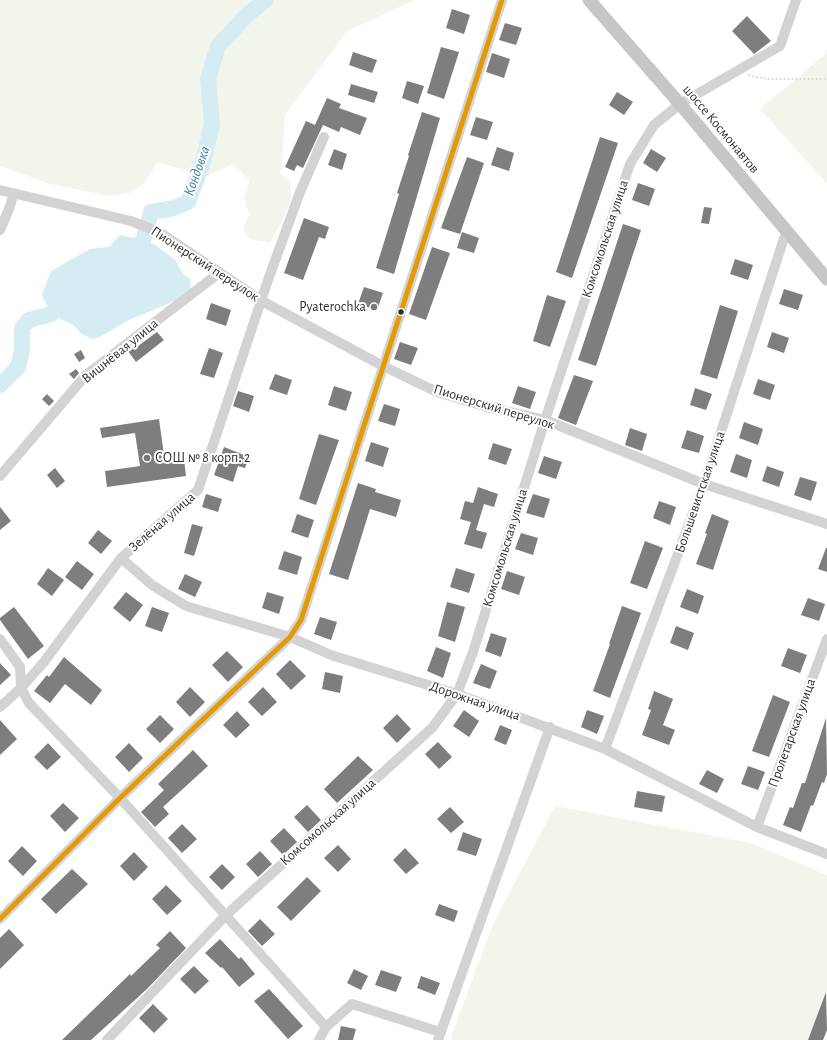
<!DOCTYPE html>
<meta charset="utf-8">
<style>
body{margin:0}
canvas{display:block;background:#fff}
</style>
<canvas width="827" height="1040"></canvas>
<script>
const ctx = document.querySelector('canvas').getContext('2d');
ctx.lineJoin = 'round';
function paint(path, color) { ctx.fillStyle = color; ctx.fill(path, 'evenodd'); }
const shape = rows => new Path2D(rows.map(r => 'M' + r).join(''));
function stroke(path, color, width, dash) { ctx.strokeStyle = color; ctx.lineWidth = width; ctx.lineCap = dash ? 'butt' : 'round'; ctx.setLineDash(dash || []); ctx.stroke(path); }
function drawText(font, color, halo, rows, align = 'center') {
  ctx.font = font + ' "Alegreya Sans",sans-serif'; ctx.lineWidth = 4; ctx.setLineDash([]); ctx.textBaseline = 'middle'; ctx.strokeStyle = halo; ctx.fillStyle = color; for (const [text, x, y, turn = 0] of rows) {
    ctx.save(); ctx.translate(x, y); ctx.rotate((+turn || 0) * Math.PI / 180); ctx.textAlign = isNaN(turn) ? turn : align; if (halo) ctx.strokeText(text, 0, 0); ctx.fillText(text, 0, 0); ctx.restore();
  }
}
paint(shape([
 [0,0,415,0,347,31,285,115,282,162,280,173,291,183,291,199,282,221,270,243,250,239,243,230,249,214,244,198,250,181,233,164,207,176,157,162,144,184,129,193,109,196,50,184,0,166],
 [827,49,827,184,760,109,824,55],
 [555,806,751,843,827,875,827,991,808,1040,450,1040,493,924]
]), '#f2f5eb');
paint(shape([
 [120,235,138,239,156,245,175,260,183,274,190,279,191,289,189,295,129,320,100,337,92,339,80,333,75,326,51,314,42,295,51,271,90,249,109,247]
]), '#d6ecf3');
stroke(shape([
 [125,254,143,242,151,212,174,208,188,202,203,162,212,124,208,79,218,46,247,15,266,0],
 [0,385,18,367,22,351,22,328,29,320,51,314,67,300]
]), '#d6ecf3', 16);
paint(shape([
 [452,9,470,15,464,34,446,28],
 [747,16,771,41,754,54,732,31],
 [505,23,522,28,516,45,499,40],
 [441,47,459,52,444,99,427,93],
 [353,52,377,60,372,73,349,65],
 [492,53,510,59,504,78,486,72],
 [407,81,424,86,418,104,402,98],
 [351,84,378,92,374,103,348,95],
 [617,92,633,102,624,115,609,105],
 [327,98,341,104,339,108,367,118,360,135,341,127,339,132,323,125,303,168,297,165,294,171,285,167,306,121,315,125],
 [422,112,440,118,394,274,376,268,399,194,397,193,409,156,408,155],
 [476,117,493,122,487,140,470,135],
 [600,137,618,143,572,278,556,272],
 [497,147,514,153,509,171,491,165],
 [334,149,347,154,342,170,328,165],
 [651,149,666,158,657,172,643,163],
 [467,157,484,163,460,234,441,228],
 [638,183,655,189,649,206,632,200],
 [704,207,712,208,709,224,701,223],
 [304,218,329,227,325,239,319,237,303,280,284,273],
 [623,224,641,230,596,366,578,360],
 [462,232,479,238,474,253,457,248],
 [432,247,450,253,426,320,409,314],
 [735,259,753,265,748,280,730,274],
 [364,287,383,293,377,310,358,304],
 [784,289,803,295,798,310,779,304],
 [547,295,566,301,550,347,533,341],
 [211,303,231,310,226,326,206,319],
 [720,305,738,311,717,379,700,374],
 [157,332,164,340,136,362,128,351,133,347,134,349],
 [772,332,789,338,784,353,767,347],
 [400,342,418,348,411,365,394,359],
 [209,348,223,353,214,378,200,374],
 [81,350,85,358,79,362,74,354],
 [76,369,79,373,74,379,69,374],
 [275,374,292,380,287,395,269,389],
 [574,375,593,381,576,425,558,418],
 [758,379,775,385,770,400,753,394],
 [334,386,352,392,346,411,328,405],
 [518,386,536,392,530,409,512,403],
 [695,388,712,394,706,410,690,405],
 [238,391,254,396,249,412,233,406],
 [47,394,54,401,49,406,42,399],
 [384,404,400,409,395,426,378,421],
 [159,419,165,462,184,459,186,476,107,487,105,471,140,466,135,433,102,438,100,428],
 [744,422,763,429,758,445,739,438],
 [630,428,647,434,642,451,625,445],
 [687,430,704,436,699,453,681,448],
 [319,434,339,440,316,505,299,499],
 [371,442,389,448,383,467,365,461],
 [493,443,512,449,506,465,488,459],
 [224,447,249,457,245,468,238,466,233,482,214,475],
 [736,454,752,460,747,478,730,472],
 [544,456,562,462,556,479,538,473],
 [767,466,784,472,779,487,762,481],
 [55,468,65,481,57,488,47,475],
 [800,477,817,482,811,501,794,495],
 [358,483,376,489,375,492,401,500,396,517,370,509,348,580,329,574],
 [478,487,498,494,494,507,484,504,476,530,487,533,482,549,464,544,471,522,460,519,465,501,473,503],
 [206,494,222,499,218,512,202,507],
 [533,494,550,499,544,518,526,513],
 [659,501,676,507,670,525,653,518],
 [0,507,11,521,0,530],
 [297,514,314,520,308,538,291,532],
 [712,514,729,521,713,570,696,564,707,534,705,533],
 [192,524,203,527,194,556,184,553],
 [98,530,112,541,101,554,88,543],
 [521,533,538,538,533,555,515,549],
 [645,541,663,548,647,589,630,583],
 [826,548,827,548,827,572,818,569],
 [284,551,302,557,297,575,278,569],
 [77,561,94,574,82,590,65,577],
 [48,568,64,580,52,596,37,584],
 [456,568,475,574,469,593,450,587],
 [507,571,525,577,519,595,501,589],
 [185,574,202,582,195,597,178,589],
 [687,589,704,596,698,614,680,607],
 [126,592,143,605,130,622,113,608],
 [267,592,284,597,279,614,262,608],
 [808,598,825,604,819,621,801,615],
 [447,602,465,607,455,642,438,636],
 [622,606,641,613,610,698,593,691,610,644,609,644],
 [14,607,44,646,28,659,0,620,0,618],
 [152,607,169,613,162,632,145,626],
 [320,617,337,622,331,640,314,634],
 [676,626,694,633,688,650,670,643],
 [491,633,507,638,501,657,485,651],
 [436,647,451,653,443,678,427,671],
 [788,648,807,655,800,673,781,666],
 [227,651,243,667,228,682,212,665],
 [64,657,102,690,91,705,65,684,50,703,34,691,47,675,49,677],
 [290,660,306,676,291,690,276,674],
 [0,663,11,675,0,685],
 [481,664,497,671,490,689,473,683],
 [325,672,343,676,340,693,322,689],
 [190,687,205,702,190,717,176,702],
 [263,687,277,702,262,716,248,702],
 [654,691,673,699,663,725,675,730,669,745,642,735,651,710,648,709],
 [773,695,790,702,769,757,752,751],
 [464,710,479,721,469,737,453,726],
 [587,710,604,716,597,734,581,727],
 [237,711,250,725,236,738,223,725],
 [397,714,411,729,397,743,383,728],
 [160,715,174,729,160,743,146,729],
 [826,718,827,774,824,783,822,782,813,806,811,805,801,832,783,825,790,807,793,808,802,783,805,783],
 [0,720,17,739,0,755],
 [500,725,512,730,506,745,494,740],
 [438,742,452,757,439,769,425,754],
 [48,743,61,757,47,770,34,757],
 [129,743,143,758,129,772,115,757],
 [193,750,208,766,163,807,169,814,155,827,141,812,164,790,158,784],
 [358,756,373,770,337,803,324,789],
 [748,766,765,772,758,790,741,784],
 [707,770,724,779,717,793,699,784],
 [637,791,665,796,662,812,634,807],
 [63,803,79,818,65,832,50,816],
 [307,805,321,820,308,832,294,817],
 [450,807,464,822,451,833,437,819],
 [182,824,197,839,182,853,168,838],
 [284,828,297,842,283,855,270,841],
 [463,832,482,839,476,856,457,850],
 [338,845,351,859,338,872,324,858],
 [22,846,37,861,23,876,8,861],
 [405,848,419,863,406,874,393,860],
 [260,851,272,864,258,877,246,864],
 [134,852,148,867,134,881,120,866],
 [222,864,235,877,222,890,209,877],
 [72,869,88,884,56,914,41,899],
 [307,877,321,891,291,921,277,907],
 [166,885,182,901,167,915,152,899],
 [439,904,458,911,454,922,435,915],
 [260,919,275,934,262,946,248,931],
 [9,929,24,945,0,969,0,938],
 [170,931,186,948,147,989,91,1040,62,1040,130,974,131,976,160,948,156,945],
 [220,939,239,959,241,957,255,974,239,987,222,967,221,968,205,953],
 [194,966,209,981,195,994,180,979],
 [354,969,368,976,361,990,347,983],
 [381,970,402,977,396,992,375,985],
 [421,976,440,983,435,995,417,988],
 [269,989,303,1026,288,1039,254,1001],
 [826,992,827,1030,823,1040,808,1040],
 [153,1004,168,1019,154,1033,139,1018],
 [341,1026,356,1029,353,1040,338,1040]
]), '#7e7e7e');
stroke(shape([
 [748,75,750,76,769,79,827,79]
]), '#d3d3d3', 1.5, [2, 2]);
stroke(shape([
 [0,190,131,221,159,232,262,301,383,366,437,392,487,407,545,420,704,484,827,524],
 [0,230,9,209,14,193],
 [0,476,86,375,219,273],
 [121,558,152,585,186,606,290,637,331,655,457,694,605,749,757,827,827,854],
 [0,639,20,667,21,688,29,703,120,798,326,1027,352,1004,440,1032],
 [0,707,21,688,44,662,121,558,198,490,268,280,300,192,324,137],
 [605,749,704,484,786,232],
 [757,827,827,639],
 [0,919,120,798,290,637,301,620,502,0],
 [107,1040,225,916,432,728,457,694,473,652,545,420,630,164,654,125,680,104,780,46,796,0],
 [319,1040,326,1027],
 [438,1040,550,727]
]), '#d3d3d3', 10);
stroke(shape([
 [589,0,680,104,827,279]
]), '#c6c6c6', 13);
stroke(shape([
 [0,919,120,798,290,637,301,620,502,0]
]), '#e39a05', 5);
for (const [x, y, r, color] of [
 [374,307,4,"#777"],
 [401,312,3.5,"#2e2e2e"],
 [147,458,4,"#777"]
]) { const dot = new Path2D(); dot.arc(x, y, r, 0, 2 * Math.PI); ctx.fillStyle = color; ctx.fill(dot); stroke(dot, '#fff', 1.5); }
drawText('14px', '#2e2e2e', '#fff', [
 ["шоссе Космонавтов",721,129,50],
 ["Комсомольская улица",605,239,-72],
 ["Пионерский переулок",205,264,33],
 ["Вишнёвая улица",120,351,-39],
 ["Пионерский переулок",494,407,17],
 ["Большевистская улица",700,492,-71],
 ["Зелёная улица",162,522,-41],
 ["Комсомольская улица",505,548,-73],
 ["Дорожная улица",475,701,19],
 ["Пролетарская улица",792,733,-70],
 ["Комсомольская улица",328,822,-42]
]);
drawText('14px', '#2e2e2e', '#fff', [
 ["Pyaterochka",366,307],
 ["СОШ № 8 корп. 2",155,458,"left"]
], 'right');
drawText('italic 15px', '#377f95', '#fff', [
 ["Кондовка",197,171,-70]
]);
</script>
